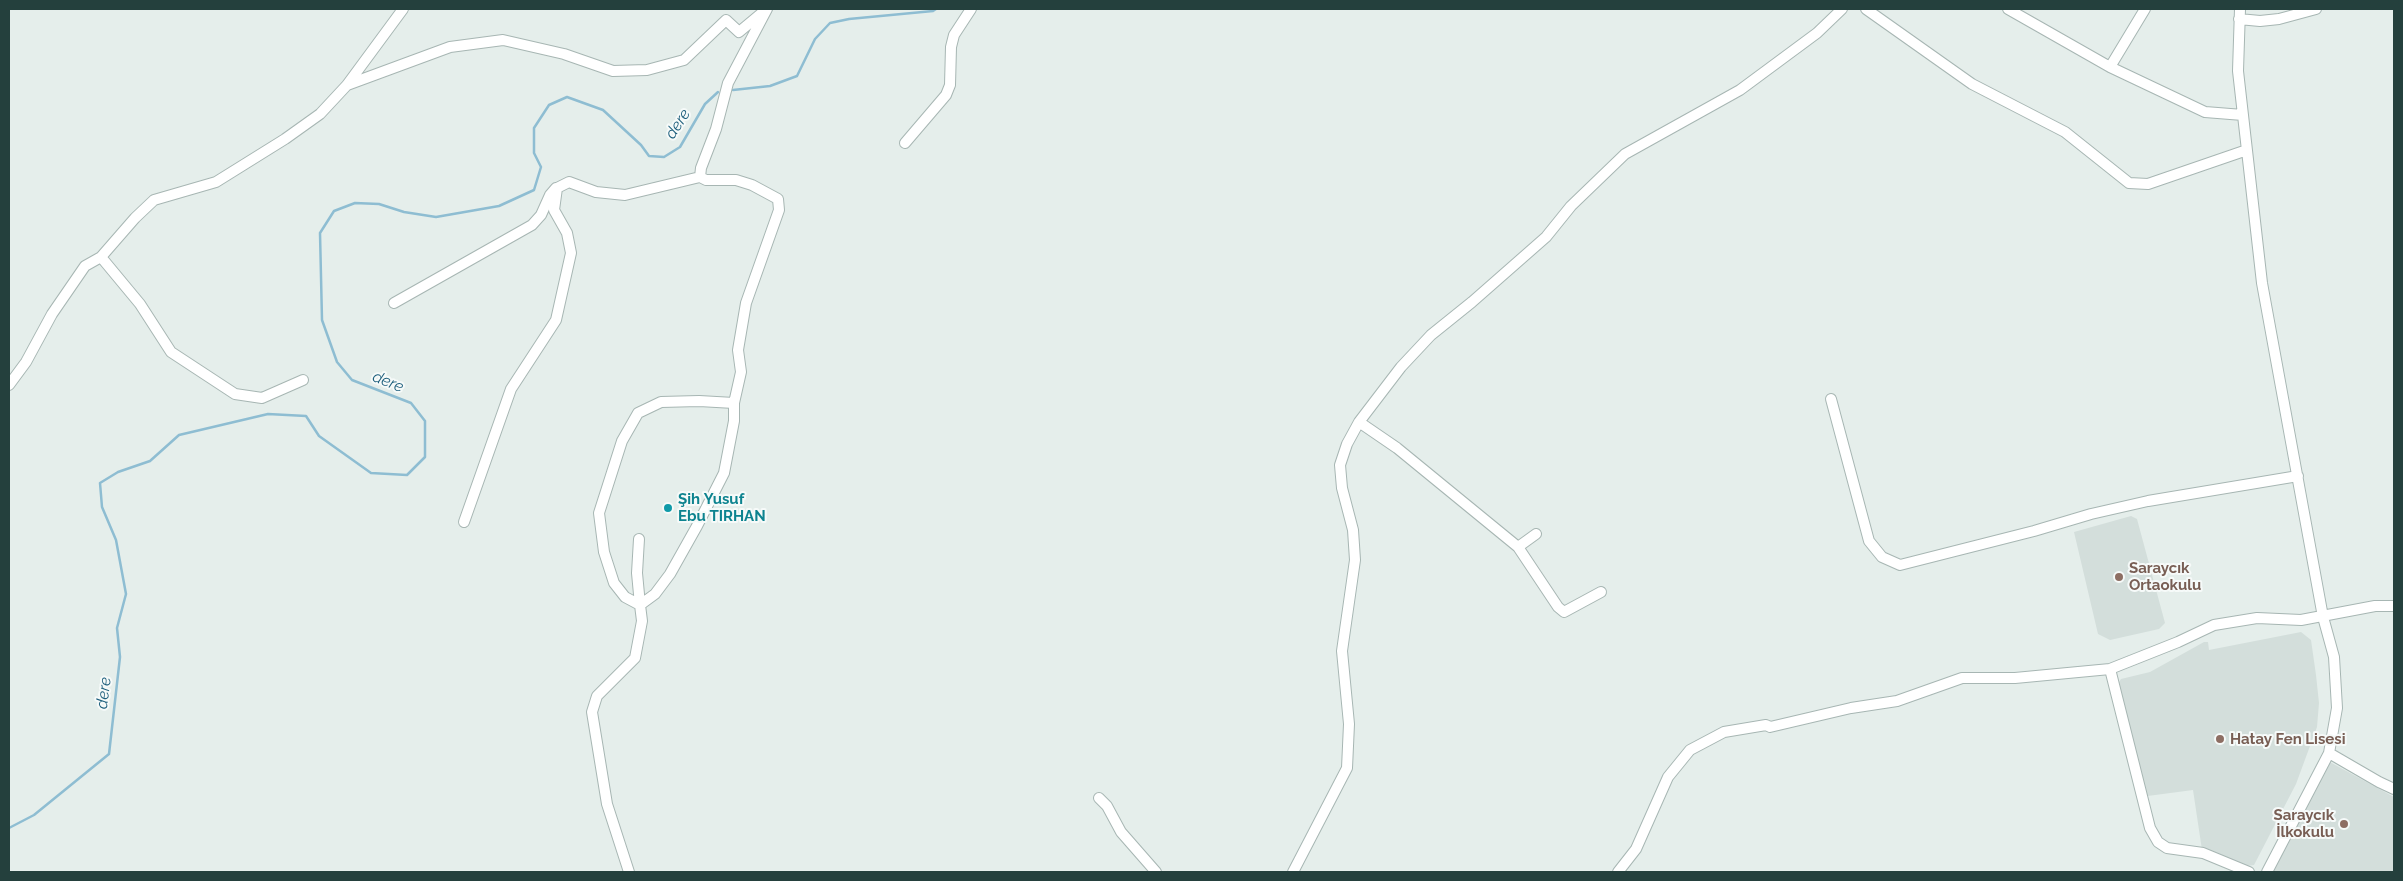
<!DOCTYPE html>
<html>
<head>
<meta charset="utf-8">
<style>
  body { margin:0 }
  #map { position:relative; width:2403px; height:881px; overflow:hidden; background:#e5eeeb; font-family:Raleway,sans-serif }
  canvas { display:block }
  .frame { position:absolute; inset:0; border:10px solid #24403d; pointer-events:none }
</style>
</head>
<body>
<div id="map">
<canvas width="2403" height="881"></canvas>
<div class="frame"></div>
</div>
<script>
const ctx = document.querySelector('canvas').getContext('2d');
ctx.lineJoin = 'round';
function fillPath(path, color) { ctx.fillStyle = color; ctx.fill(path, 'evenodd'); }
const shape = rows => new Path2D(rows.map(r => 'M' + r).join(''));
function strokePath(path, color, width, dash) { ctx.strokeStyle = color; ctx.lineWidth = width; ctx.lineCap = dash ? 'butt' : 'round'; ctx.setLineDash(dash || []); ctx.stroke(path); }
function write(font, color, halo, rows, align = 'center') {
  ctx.font = font + ' Raleway,sans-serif'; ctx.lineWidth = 4; ctx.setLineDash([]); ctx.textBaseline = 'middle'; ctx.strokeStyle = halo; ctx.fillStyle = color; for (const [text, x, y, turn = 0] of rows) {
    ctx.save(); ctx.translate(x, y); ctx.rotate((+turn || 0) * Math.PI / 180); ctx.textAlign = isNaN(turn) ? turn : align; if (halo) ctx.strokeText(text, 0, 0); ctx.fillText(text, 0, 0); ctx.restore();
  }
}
fillPath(shape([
  [2131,516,2137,519,2165,623,2159,629,2110,640,2098,634,2074,532],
  [2301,632,2311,640,2316,675,2319,703,2317,727,2296,784,2254,865,2238,867,2202,850,2193,790,2140,797,2116,687,2121,679,2150,672,2204,642,2208,642,2209,650],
  [2328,761,2394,797,2394,872,2272,872]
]), '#d3dedb');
strokePath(shape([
  [733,90,770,86,797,76,815,39,830,23,849,19,933,11,936,9],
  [9,828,34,815,109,754,120,657,117,628,126,594,116,540,102,507,100,483,118,472,150,461,179,435,268,414,306,416,319,436,371,473,407,475,425,457,425,421,411,403,352,380,337,362,322,320,320,233,334,211,355,203,379,204,404,212,436,217,499,206,534,190,541,167,534,153,534,128,549,105,567,97,603,110,641,145,649,156,664,157,680,147,705,104,718,92]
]), '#8ebdd2', 2.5);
const minor = shape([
  [1866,9,1972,84,2065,132,2129,183,2148,184,2247,150],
  [2008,9,2110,67,2205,112,2243,115],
  [2240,9,2238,71,2262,283,2323,617,2334,657,2337,708,2329,753,2267,872],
  [2239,19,2260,21,2279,19,2316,9],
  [2110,67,2145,9],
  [347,85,450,47,503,40,564,54,613,71,647,70,684,60,726,20,739,32,763,12],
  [905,143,946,95,950,85,951,47,954,35,971,9],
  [394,303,532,225,541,215,550,195,556,188],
  [303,380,262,398,235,394,171,352,140,304,101,257,135,218,154,200,216,182,285,139,320,114,347,85,403,9],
  [9,385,26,362,52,314,85,266,101,257],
  [1831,399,1869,541,1882,557,1900,565,2034,531,2091,514,2148,501,2298,476],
  [1359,422,1397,448,1518,547,1558,607,1564,612,1601,592],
  [464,522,511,389,556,320,571,253,567,233,554,210,557,188,569,182,596,192,625,195,700,177],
  [639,539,637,573,640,605,655,594,670,574,697,526,724,473,734,421,734,403,741,372,738,350,746,303,779,210,778,199,752,185,736,180,706,180,700,177,701,168,716,129,728,83,767,9],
  [1518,547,1536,534],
  [2110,669,2150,828,2158,842,2167,848,2203,853,2249,872],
  [2329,753,2379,782,2394,789],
  [1099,798,1107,806,1121,832,1156,872],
  [629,872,607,804,592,712,597,696,635,658,642,621,640,605,625,597,614,583,604,552,599,513,622,441,638,413,661,402,699,401,734,403],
  [1293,872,1347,768,1349,724,1342,651,1355,560,1353,530,1342,488,1340,465,1347,444,1359,422,1401,367,1431,335,1472,302,1546,237,1571,206,1625,154,1740,90,1817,33,1842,9],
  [1618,872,1636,849,1668,777,1690,750,1724,732,1766,725,1770,727,1851,708,1897,701,1962,678,2015,678,2110,669,2178,642,2214,625,2257,618,2301,620,2375,606,2394,606]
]);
strokePath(minor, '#a7b6b3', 12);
strokePath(minor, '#fff', 10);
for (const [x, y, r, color] of [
  [668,508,5,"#0f9aa8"],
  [2119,577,5,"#8d6e63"],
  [2220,739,5,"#8d6e63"],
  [2344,824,5,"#8d6e63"]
]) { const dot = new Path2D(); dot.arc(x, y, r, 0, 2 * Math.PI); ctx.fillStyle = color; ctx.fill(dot); strokePath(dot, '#f6faf9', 2); }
write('bold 15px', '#0d838f', '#f6faf9', [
  ["Şih Yusuf",678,499],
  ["Ebu TIRHAN",678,516]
], 'left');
write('bold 15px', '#785e54', '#f6faf9', [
  ["Saraycık",2129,568],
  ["Ortaokulu",2129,585],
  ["Hatay Fen Lisesi",2230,739],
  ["Saraycık",2334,815,"right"],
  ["İlkokulu",2334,832,"right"]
], 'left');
write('italic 16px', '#1d5e7c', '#f6faf9', [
  ["dere",678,124,-57],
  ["dere",388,382,22],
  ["dere",104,693,-83]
]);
</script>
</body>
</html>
